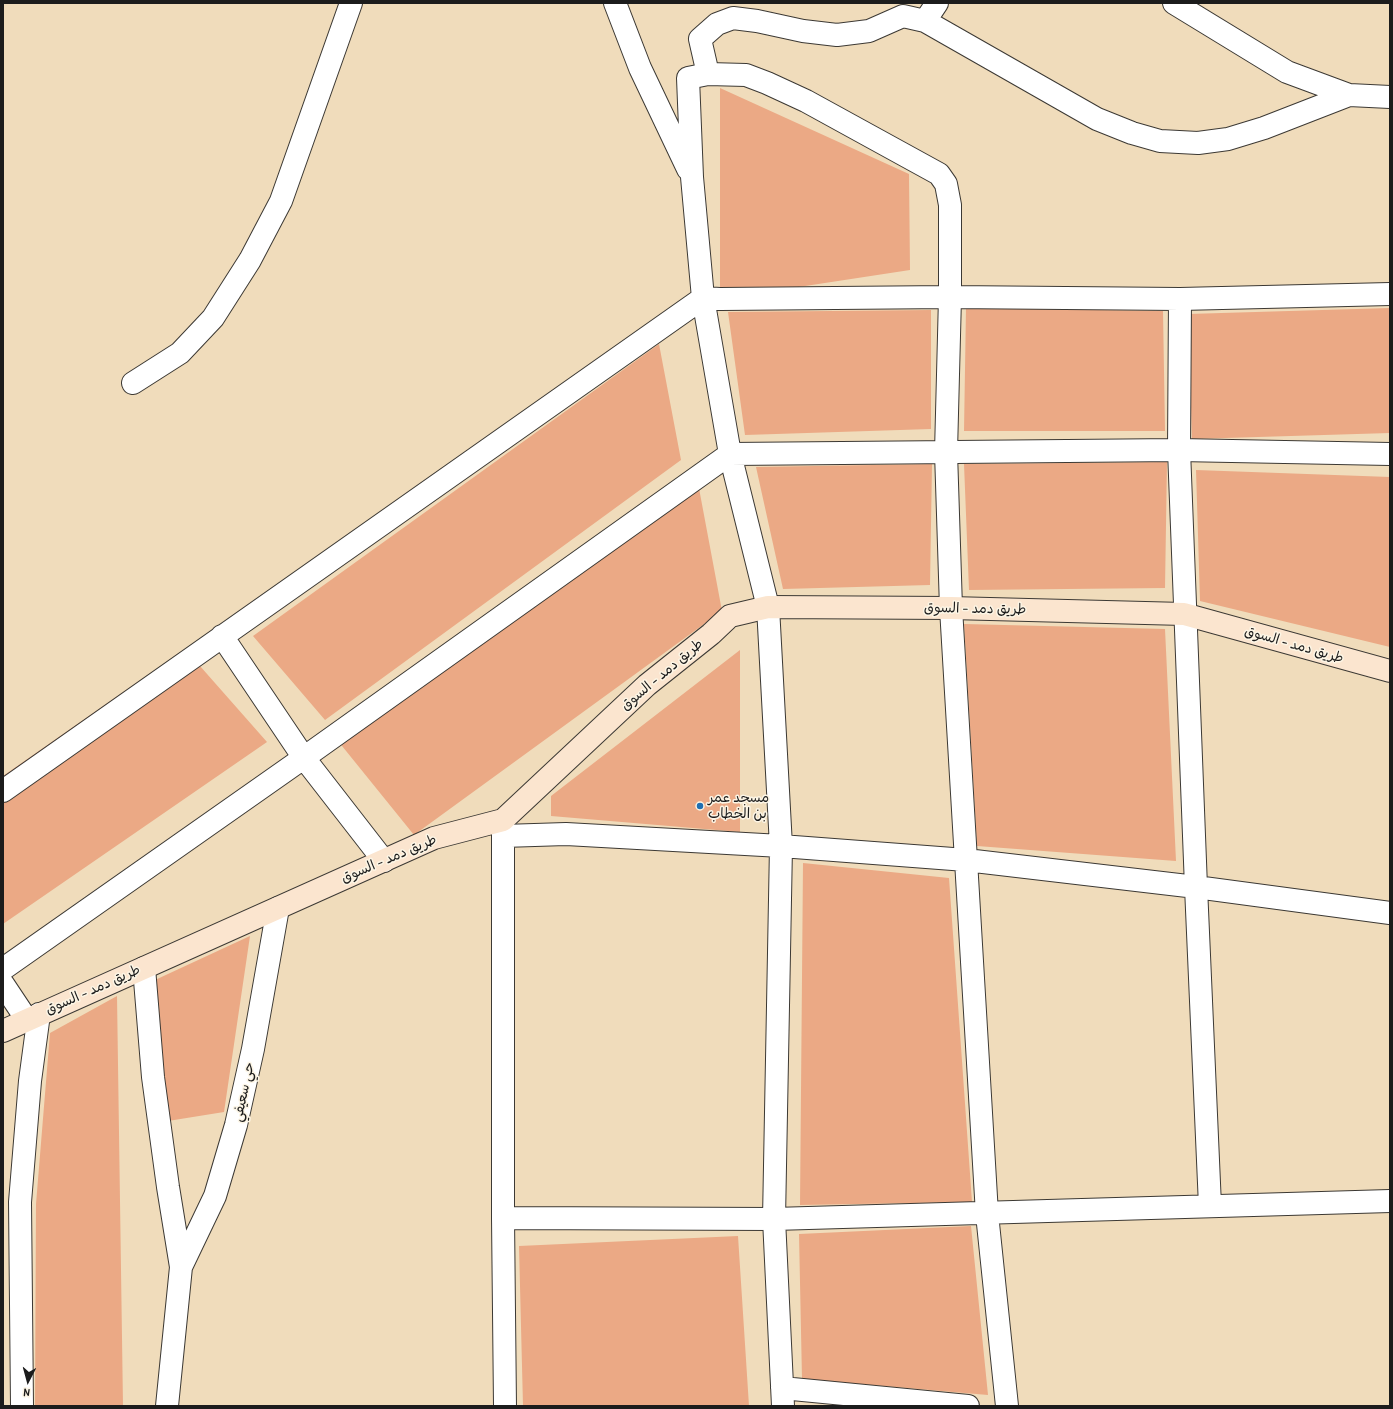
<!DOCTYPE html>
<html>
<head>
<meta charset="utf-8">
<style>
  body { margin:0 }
  #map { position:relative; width:1393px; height:1409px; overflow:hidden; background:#f0dcbb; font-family:"Patrick Hand",sans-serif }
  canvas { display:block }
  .frame { position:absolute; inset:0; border:4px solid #1c1c1c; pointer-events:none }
  .north { position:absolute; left:8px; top:1361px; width:40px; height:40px; -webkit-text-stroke:3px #fcf5e5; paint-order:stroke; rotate:186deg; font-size:11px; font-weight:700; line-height:16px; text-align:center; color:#1c1c1c }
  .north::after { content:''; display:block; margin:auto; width:14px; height:18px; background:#1c1c1c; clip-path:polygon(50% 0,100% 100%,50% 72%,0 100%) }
</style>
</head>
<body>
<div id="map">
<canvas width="1393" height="1409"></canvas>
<div class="frame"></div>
<div class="north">N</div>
</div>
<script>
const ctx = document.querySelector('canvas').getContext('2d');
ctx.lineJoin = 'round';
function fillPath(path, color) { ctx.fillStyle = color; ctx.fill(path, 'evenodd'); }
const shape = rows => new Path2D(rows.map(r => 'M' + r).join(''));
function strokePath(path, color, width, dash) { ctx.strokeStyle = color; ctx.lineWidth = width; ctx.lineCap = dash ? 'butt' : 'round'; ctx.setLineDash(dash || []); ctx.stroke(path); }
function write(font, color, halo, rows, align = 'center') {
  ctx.font = font + ' "Patrick Hand","Playpen Sans Arabic",sans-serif'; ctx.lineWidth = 3; ctx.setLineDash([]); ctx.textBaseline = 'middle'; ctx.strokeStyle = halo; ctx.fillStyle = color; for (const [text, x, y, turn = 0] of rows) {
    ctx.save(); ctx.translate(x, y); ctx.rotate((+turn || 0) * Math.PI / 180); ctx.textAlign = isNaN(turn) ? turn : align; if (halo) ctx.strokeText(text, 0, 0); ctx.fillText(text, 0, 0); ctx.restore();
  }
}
fillPath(shape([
  [720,88,909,174,910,270,720,299],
  [966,308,1163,311,1165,431,964,431],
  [1390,308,1390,433,1192,439,1188,314],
  [931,310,931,429,745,435,728,312],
  [659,344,681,460,325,720,253,636],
  [1167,462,1165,588,969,590,964,464],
  [932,464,930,585,783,589,756,467],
  [1196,470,1390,477,1390,647,1200,601],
  [698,483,722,611,414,835,338,741],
  [964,624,1165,629,1176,861,977,846],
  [185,649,267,742,3,924,3,776],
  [740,650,740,832,551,816,551,796],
  [803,863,949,878,972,1202,800,1205],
  [250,936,224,1112,168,1121,155,980],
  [117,996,123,1406,35,1406,36,1204,50,1033],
  [971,1226,988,1395,802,1379,799,1234],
  [738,1236,749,1406,523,1406,519,1246]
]), '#eba985');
const street = shape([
  [615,3,640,68,688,169],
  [1174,3,1287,72,1349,95,1390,97],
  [925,21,1097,119,1132,133,1160,141,1198,143,1228,139,1264,128,1349,95],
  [708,74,746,75,767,83,806,101,939,174,946,184,950,205,950,297,946,452,951,608,987,1214,1007,1406],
  [1180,299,1179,450,1196,887,1210,1206],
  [133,383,180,353,213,318,250,260,281,201,351,3],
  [222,636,304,758,384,861],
  [3,791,703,298,720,299,950,297,1180,299,1390,294],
  [503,821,503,1218,505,1406],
  [503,836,566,834,781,846,966,860,1196,887,1390,913],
  [144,968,153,1077,168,1187,181,1267,167,1406],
  [3,969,302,759,730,454,1179,450,1390,454],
  [3,984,27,1020],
  [503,1218,774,1219,1390,1201],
  [181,1267,215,1196,236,1125,253,1049,278,908],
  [782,1388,968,1406],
  [22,1406,20,1202,30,1081,39,1014],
  [783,1406,774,1219,781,846,768,607,730,454,703,298,692,177,688,78,708,74,700,39,717,24,733,18,757,21,803,31,837,35,869,31,903,16,925,21,937,3]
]);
const secondary = shape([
  [3,1031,434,838,503,820,647,685,711,634,730,616,768,607,951,608,1184,614,1390,671]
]);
strokePath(street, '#3c3934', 24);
strokePath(secondary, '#3c3934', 24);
strokePath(street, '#fff', 22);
strokePath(secondary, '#fbe5cf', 22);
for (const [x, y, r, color] of [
  [700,806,4,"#1f6fb2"]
]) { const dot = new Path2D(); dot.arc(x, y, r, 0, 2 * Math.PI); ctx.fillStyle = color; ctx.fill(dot); strokePath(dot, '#fcf5e5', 1.5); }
write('14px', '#1c1c1c', '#fcf5e5', [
  ["طريق دمد - السوق",975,609,1],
  ["طريق دمد - السوق",1294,645,16],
  ["طريق دمد - السوق",662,675,-40],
  ["طريق دمد - السوق",389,859,-23],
  ["طريق دمد - السوق",93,990,-24],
  ["حي سعيفي",244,1092,-78]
]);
write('14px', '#1c1c1c', '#fcf5e5', [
  ["مسجد عمر",708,798],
  ["بن الخطاب",708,814]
], 'left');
</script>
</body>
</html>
